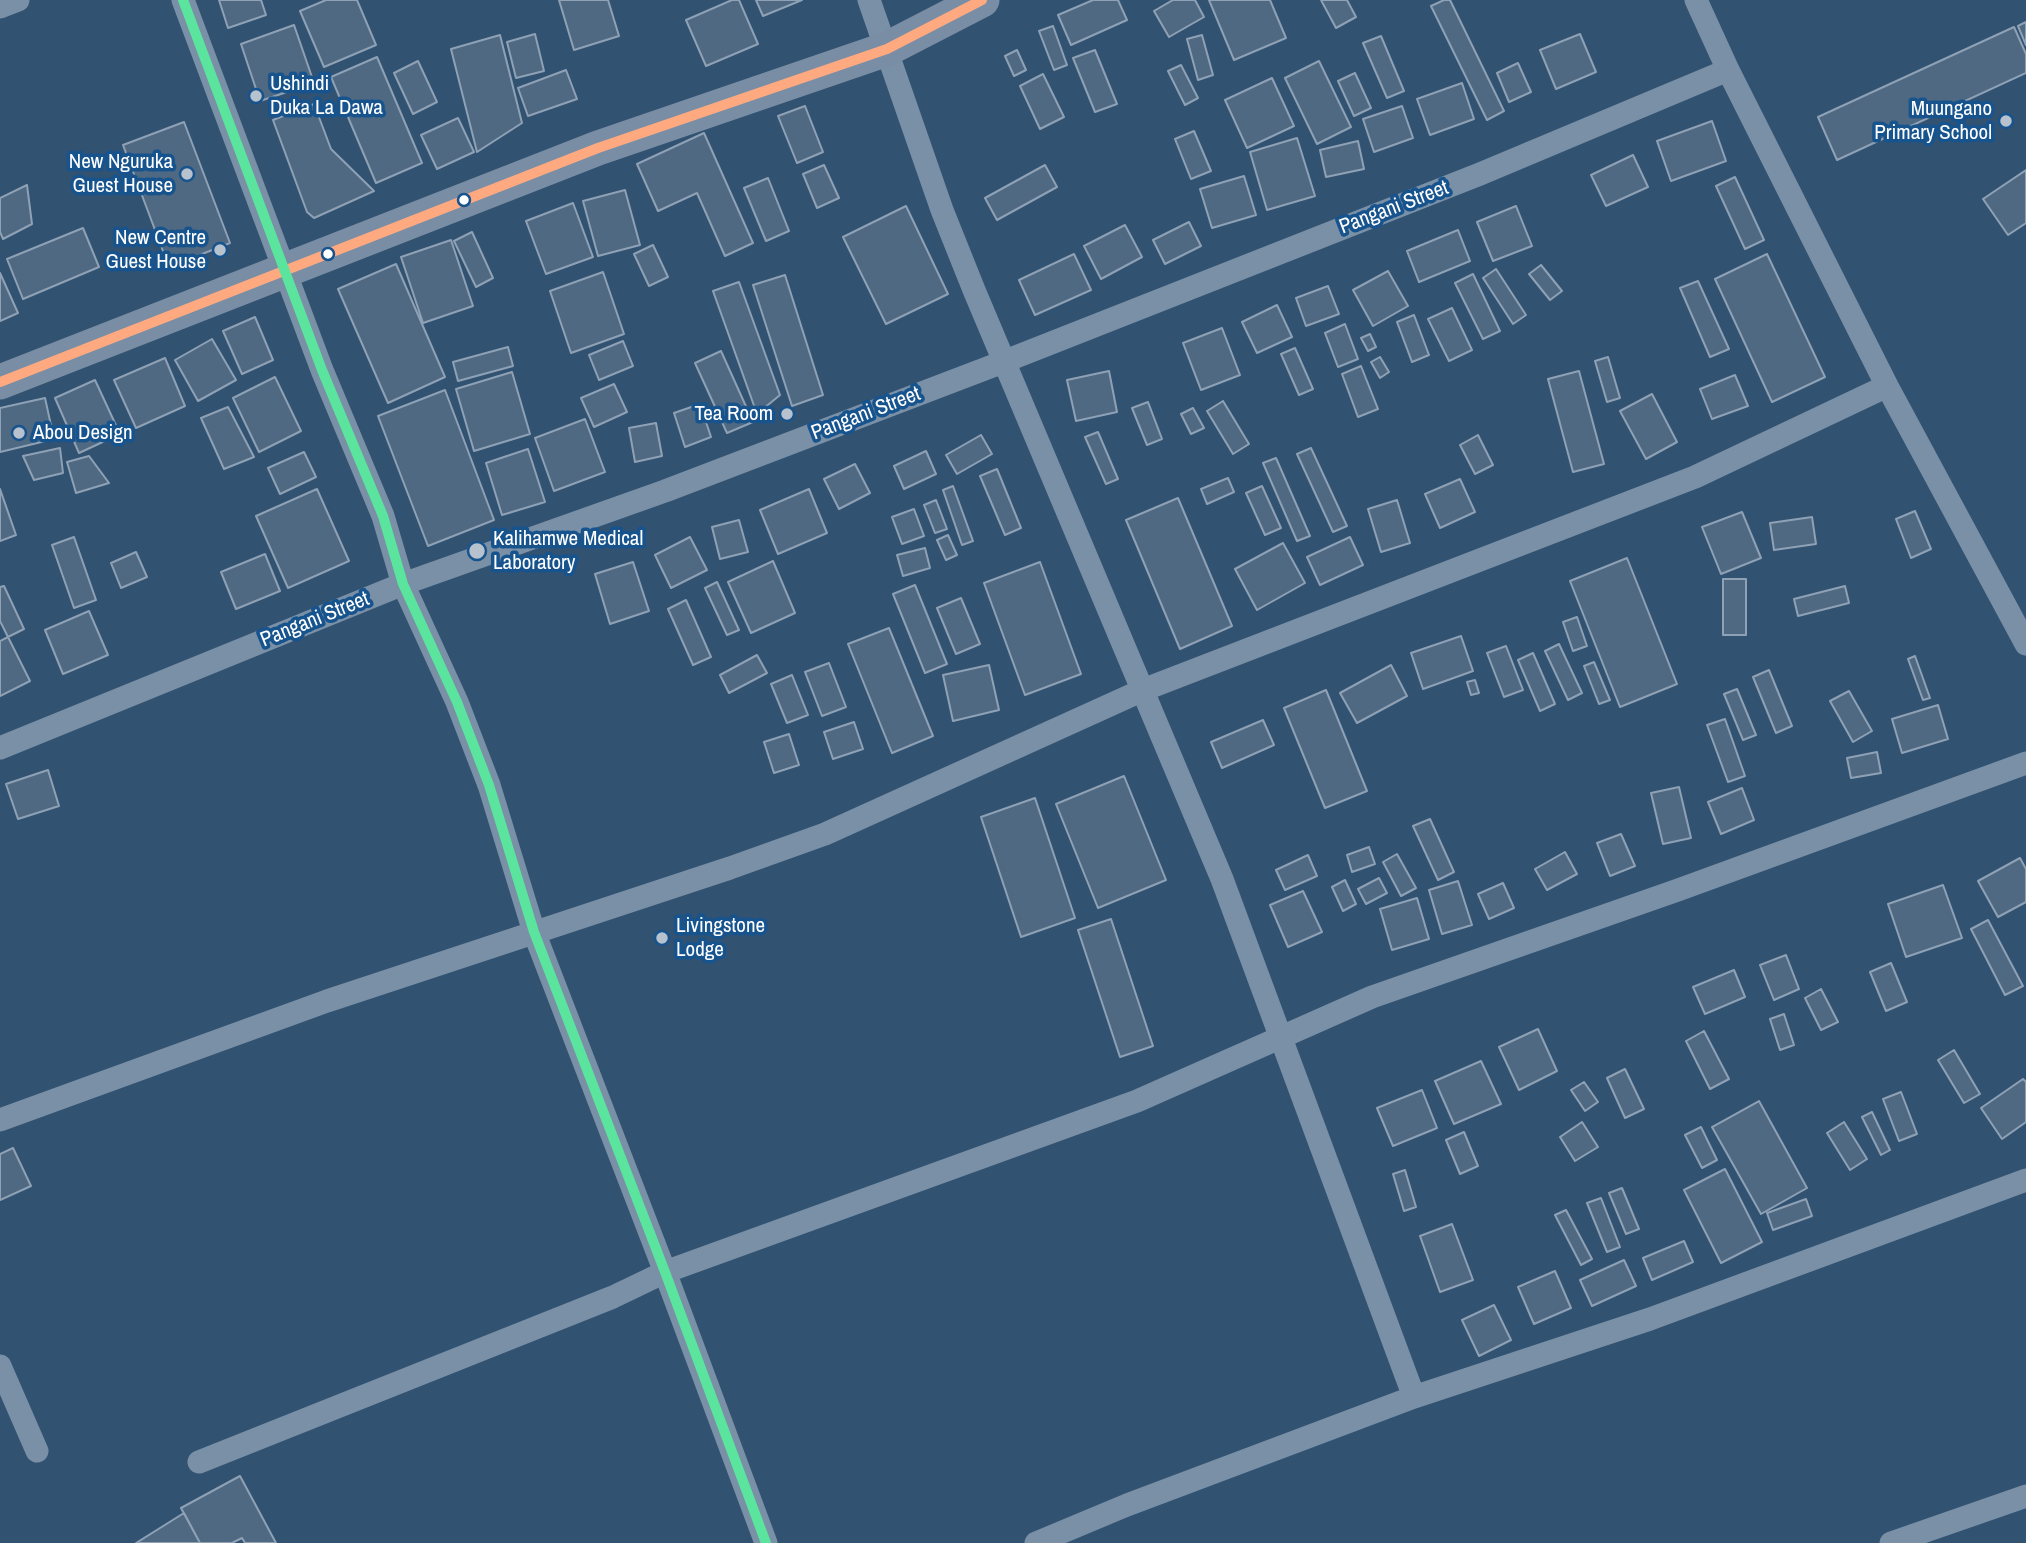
<!DOCTYPE html>
<html>
<head>
<meta charset="utf-8">
<style>
  body { margin:0 }
  canvas { display:block; background:#325272 }
</style>
</head>
<body>
<canvas width="2026" height="1543"></canvas>
<script>
const ctx = document.querySelector('canvas').getContext('2d');
ctx.lineJoin = 'round';
function fillPath(path, color) { ctx.fillStyle = color; ctx.fill(path, 'evenodd'); }
const shape = rows => new Path2D(rows.map(r => 'M' + r).join(''));
function strokePath(path, color, width, dash) { ctx.strokeStyle = color; ctx.lineWidth = width; ctx.lineCap = dash ? 'butt' : 'round'; ctx.setLineDash(dash || []); ctx.stroke(path); }
function write(font, color, halo, rows, align = 'center') {
  ctx.font = font + ' "Archivo Narrow",sans-serif'; ctx.lineWidth = 7; ctx.setLineDash([]); ctx.textBaseline = 'middle'; ctx.strokeStyle = halo; ctx.fillStyle = color; for (const [text, x, y, turn = 0] of rows) {
    ctx.save(); ctx.translate(x, y); ctx.rotate((+turn || 0) * Math.PI / 180); ctx.textAlign = isNaN(turn) ? turn : align; if (halo) ctx.strokeText(text, 0, 0); ctx.fillText(text, 0, 0); ctx.restore();
  }
}
const building = shape([
  [219,0,261,0,266,15,228,28,219,0],
  [326,0,357,0,376,45,324,67,300,11,326,0],
  [559,0,608,0,619,36,574,50,559,0],
  [732,0,739,0,758,44,706,66,686,20,732,0],
  [756,0,802,0,763,16,756,0],
  [1093,0,1118,0,1127,20,1071,45,1058,15,1093,0],
  [1173,0,1195,0,1204,17,1169,37,1154,11,1173,0],
  [1209,0,1270,0,1286,38,1234,60,1209,0],
  [1321,0,1347,0,1356,17,1336,28,1321,0],
  [1444,0,1450,0,1504,111,1487,120,1431,6,1444,0],
  [2026,22,2026,45,2018,26,2026,22],
  [294,25,314,83,260,101,241,44,294,25],
  [1053,26,1067,65,1054,70,1039,31,1053,26],
  [2014,27,2026,54,2026,73,1837,160,1818,117,2014,27],
  [535,34,544,71,516,78,507,42,535,34],
  [1580,34,1596,72,1556,89,1540,50,1580,34],
  [500,35,522,123,477,152,451,49,500,35],
  [1202,35,1213,75,1198,80,1187,39,1202,35],
  [1381,36,1404,91,1387,98,1363,43,1381,36],
  [1017,50,1026,70,1014,76,1005,56,1017,50],
  [1095,50,1117,104,1095,112,1073,58,1095,50],
  [377,57,422,163,376,183,331,77,377,57],
  [418,61,437,102,413,114,394,73,418,61],
  [1319,61,1351,127,1317,144,1285,78,1319,61],
  [1518,63,1531,92,1509,102,1497,73,1518,63],
  [1181,65,1198,98,1185,105,1168,71,1181,65],
  [566,70,577,99,528,116,518,88,566,70],
  [1355,73,1371,108,1354,116,1338,81,1355,73],
  [1043,74,1064,117,1040,129,1020,86,1043,74],
  [1272,78,1294,126,1247,148,1225,100,1272,78],
  [1462,83,1474,119,1430,135,1417,99,1462,83],
  [314,104,331,149,374,191,314,218,307,212,273,120,314,104],
  [805,106,823,152,797,163,778,116,805,106],
  [1402,106,1413,138,1374,152,1363,119,1402,106],
  [458,118,474,152,437,169,421,135,458,118],
  [1712,121,1726,161,1671,181,1657,141,1712,121],
  [184,122,230,243,169,267,123,145,184,122],
  [1194,131,1211,171,1191,179,1175,139,1194,131],
  [704,133,753,243,725,256,697,193,658,211,637,164,704,133],
  [1297,138,1315,196,1267,210,1250,152,1297,138],
  [1358,141,1364,169,1326,177,1320,150,1358,141],
  [1633,155,1648,187,1606,206,1591,175,1633,155],
  [824,165,839,198,817,208,803,174,824,165],
  [1045,165,1057,187,997,220,985,198,1045,165],
  [2026,170,2026,223,2008,235,1983,199,2026,170],
  [1244,176,1256,215,1212,228,1200,189,1244,176],
  [1735,177,1764,240,1745,249,1716,186,1735,177],
  [768,178,789,231,766,241,744,188,768,178],
  [27,185,32,224,3,239,0,232,0,198,27,185],
  [625,190,640,245,598,256,583,201,625,190],
  [573,203,593,257,546,274,526,221,573,203],
  [906,206,948,294,886,324,843,237,906,206],
  [1516,206,1532,246,1493,261,1477,222,1516,206],
  [1189,222,1201,246,1165,264,1153,240,1189,222],
  [1125,225,1142,257,1101,279,1084,246,1125,225],
  [83,228,99,267,23,299,7,259,83,228],
  [1458,230,1470,261,1419,282,1407,251,1458,230],
  [472,232,493,278,476,287,454,241,472,232],
  [451,240,473,306,423,323,401,257,451,240],
  [653,245,668,277,649,286,634,254,653,245],
  [1074,254,1091,290,1035,315,1019,280,1074,254],
  [1767,254,1825,377,1772,402,1715,279,1767,254],
  [396,264,445,377,388,403,338,289,396,264],
  [1541,265,1562,291,1550,300,1529,274,1541,265],
  [1496,269,1526,315,1513,324,1483,278,1496,269],
  [1388,271,1408,306,1373,326,1353,290,1388,271],
  [603,272,624,334,571,353,550,291,603,272],
  [0,273,18,313,0,321,0,273],
  [1473,274,1500,331,1483,339,1455,283,1473,274],
  [785,275,823,395,792,406,753,285,785,275],
  [1698,281,1729,349,1710,357,1680,288,1698,281],
  [739,282,780,395,757,414,713,291,739,282],
  [1328,286,1339,314,1306,326,1296,298,1328,286],
  [1277,305,1292,337,1257,353,1242,322,1277,305],
  [1452,308,1472,350,1449,361,1428,319,1452,308],
  [1414,315,1429,355,1412,362,1397,322,1414,315],
  [255,317,273,360,242,374,223,331,255,317],
  [1345,324,1358,359,1338,367,1325,333,1345,324],
  [1222,328,1240,375,1201,390,1183,343,1222,328],
  [1370,334,1376,347,1368,351,1361,338,1370,334],
  [212,339,236,380,198,401,175,360,212,339],
  [623,341,633,366,599,380,589,355,623,341],
  [508,347,513,366,458,381,453,362,508,347],
  [1295,348,1313,389,1299,395,1281,354,1295,348],
  [721,351,753,422,727,433,695,363,721,351],
  [1380,357,1389,372,1380,378,1371,362,1380,357],
  [1608,357,1620,398,1607,402,1595,361,1608,357],
  [165,358,185,406,136,428,114,380,165,358],
  [1361,366,1378,409,1358,417,1342,374,1361,366],
  [1109,371,1117,412,1076,421,1067,380,1109,371],
  [1579,371,1604,464,1573,472,1548,379,1579,371],
  [512,372,530,434,474,451,456,389,512,372],
  [1735,375,1748,406,1712,419,1700,389,1735,375],
  [275,377,301,431,259,452,233,398,275,377],
  [95,380,120,434,79,453,55,398,95,380],
  [614,384,627,412,594,427,581,398,614,384],
  [445,390,494,520,428,546,378,416,445,390],
  [1652,394,1677,442,1646,459,1620,411,1652,394],
  [45,398,54,439,0,452,0,408,45,398],
  [1223,401,1249,444,1233,454,1207,411,1223,401],
  [1148,402,1162,439,1147,445,1132,408,1148,402],
  [700,404,711,437,685,447,674,413,700,404],
  [228,407,254,457,224,469,201,418,228,407],
  [1193,408,1204,428,1191,434,1181,414,1193,408],
  [585,419,605,472,554,491,535,438,585,419],
  [656,423,662,456,635,462,629,428,656,423],
  [1098,432,1118,479,1106,484,1085,437,1098,432],
  [981,435,992,454,957,474,946,455,981,435],
  [1478,435,1493,465,1475,474,1460,445,1478,435],
  [60,448,63,473,34,480,23,456,60,448],
  [1311,448,1347,526,1333,532,1297,454,1311,448],
  [528,449,545,502,502,515,486,463,528,449],
  [926,451,936,474,904,489,894,466,926,451],
  [304,452,316,477,280,494,268,468,304,452],
  [89,456,109,483,76,493,67,462,89,456],
  [1276,458,1310,536,1297,541,1263,463,1276,458],
  [855,464,870,493,839,509,824,479,855,464],
  [997,469,1021,528,1005,535,980,476,997,469],
  [1228,478,1234,492,1207,504,1201,489,1228,478],
  [1460,479,1475,512,1440,528,1425,494,1460,479],
  [953,486,973,541,962,545,943,490,953,486],
  [1262,486,1281,528,1265,535,1246,493,1262,486],
  [0,489,16,535,0,541,0,489],
  [317,489,349,561,288,588,256,516,317,489],
  [809,489,827,533,778,554,760,510,809,489],
  [1178,498,1232,626,1180,649,1126,520,1178,498],
  [936,500,947,529,935,533,924,505,936,500],
  [1397,500,1410,543,1381,552,1368,509,1397,500],
  [914,509,924,536,902,544,892,517,914,509],
  [1915,511,1931,549,1911,558,1896,519,1915,511],
  [1742,512,1761,558,1721,574,1702,527,1742,512],
  [1812,517,1816,544,1774,550,1770,523,1812,517],
  [739,520,748,552,720,559,712,527,739,520],
  [948,535,957,555,946,560,937,540,948,535],
  [74,537,96,600,74,608,52,545,74,537],
  [690,537,707,570,671,588,655,555,690,537],
  [1350,537,1363,565,1320,585,1307,557,1350,537],
  [1283,543,1305,583,1257,610,1235,569,1283,543],
  [925,548,930,568,903,576,897,555,925,548],
  [136,552,147,577,121,588,111,563,136,552],
  [265,554,280,591,236,609,221,572,265,554],
  [1627,558,1677,684,1620,707,1570,581,1627,558],
  [773,561,795,613,751,633,728,582,773,561],
  [633,562,649,611,610,624,595,574,633,562],
  [1040,562,1081,674,1025,695,984,583,1040,562],
  [1723,579,1746,579,1746,635,1723,635,1723,579],
  [717,582,739,630,727,635,705,588,717,582],
  [915,585,947,664,925,673,893,594,915,585],
  [4,586,24,629,8,637,0,621,0,587,4,586],
  [1845,586,1849,603,1798,616,1794,599,1845,586],
  [961,598,980,644,956,654,937,608,961,598],
  [686,600,711,657,693,665,668,609,686,600],
  [89,611,108,655,63,674,45,630,89,611],
  [1577,617,1587,646,1573,651,1563,622,1577,617],
  [889,628,933,736,892,753,848,644,889,628],
  [1461,636,1473,671,1423,689,1411,653,1461,636],
  [8,637,30,681,0,696,0,641,8,637],
  [1559,644,1582,693,1568,700,1545,651,1559,644],
  [1506,646,1523,690,1504,697,1487,653,1506,646],
  [1533,653,1555,704,1540,711,1518,660,1533,653],
  [757,655,767,673,729,693,720,675,757,655],
  [1915,656,1930,698,1923,700,1908,659,1915,656],
  [1594,662,1610,700,1599,704,1584,666,1594,662],
  [829,663,846,707,822,716,805,672,829,663],
  [989,665,999,710,953,721,943,675,989,665],
  [1391,665,1407,696,1357,723,1340,693,1391,665],
  [1769,670,1792,726,1776,733,1753,677,1769,670],
  [792,675,808,715,787,723,771,684,792,675],
  [1475,680,1479,693,1471,695,1467,682,1475,680],
  [1737,689,1756,735,1743,740,1724,694,1737,689],
  [1326,690,1367,791,1325,808,1284,708,1326,690],
  [1849,691,1872,731,1853,742,1830,701,1849,691],
  [1938,705,1948,739,1902,753,1892,719,1938,705],
  [1725,719,1745,776,1728,782,1707,725,1725,719],
  [1263,720,1274,745,1222,768,1211,742,1263,720],
  [854,722,863,749,833,759,824,732,854,722],
  [789,734,799,765,774,773,764,742,789,734],
  [1877,752,1881,773,1851,778,1847,758,1877,752],
  [48,770,59,806,18,819,6,784,48,770],
  [1124,776,1166,880,1098,908,1056,804,1124,776],
  [1679,787,1691,838,1663,844,1651,793,1679,787],
  [1742,788,1754,820,1721,834,1708,802,1742,788],
  [1035,798,1075,918,1021,937,981,817,1035,798],
  [1430,819,1454,872,1438,880,1413,826,1430,819],
  [1621,834,1635,866,1610,876,1597,843,1621,834],
  [1369,847,1375,864,1352,872,1347,855,1369,847],
  [1565,852,1577,874,1547,890,1535,869,1565,852],
  [1397,854,1416,888,1401,896,1383,862,1397,854],
  [1308,855,1317,876,1285,890,1276,870,1308,855],
  [2020,858,2026,869,2026,902,1998,917,1978,881,2020,858],
  [1379,878,1387,893,1366,904,1358,889,1379,878],
  [1345,880,1356,904,1343,911,1332,887,1345,880],
  [1458,881,1472,925,1442,934,1429,890,1458,881],
  [1503,883,1514,908,1489,919,1478,894,1503,883],
  [1943,885,1962,938,1906,957,1888,904,1943,885],
  [1303,891,1322,932,1288,947,1270,905,1303,891],
  [1417,898,1429,939,1392,950,1380,909,1417,898],
  [1111,919,1153,1046,1120,1057,1078,930,1111,919],
  [1988,920,2023,986,2005,995,1971,929,1988,920],
  [1786,955,1799,989,1774,1000,1760,965,1786,955],
  [1891,963,1907,1002,1886,1011,1870,972,1891,963],
  [1734,970,1745,997,1705,1014,1693,987,1734,970],
  [1821,989,1838,1022,1821,1030,1805,998,1821,989],
  [1784,1014,1794,1045,1780,1050,1770,1019,1784,1014],
  [1538,1029,1557,1071,1519,1090,1499,1047,1538,1029],
  [1704,1031,1729,1079,1710,1089,1686,1041,1704,1031],
  [1954,1050,1980,1094,1964,1103,1938,1060,1954,1050],
  [1481,1061,1501,1104,1454,1124,1435,1081,1481,1061],
  [1625,1069,1644,1109,1625,1118,1607,1078,1625,1069],
  [2023,1079,2026,1082,2026,1122,2002,1139,1981,1108,2023,1079],
  [1584,1082,1598,1102,1585,1111,1571,1090,1584,1082],
  [1422,1090,1437,1128,1393,1146,1377,1108,1422,1090],
  [1901,1092,1917,1134,1899,1141,1883,1099,1901,1092],
  [1759,1101,1807,1188,1761,1214,1712,1127,1759,1101],
  [1872,1112,1890,1150,1881,1155,1862,1117,1872,1112],
  [1582,1122,1598,1147,1575,1161,1560,1137,1582,1122],
  [1844,1122,1867,1159,1850,1170,1827,1133,1844,1122],
  [1701,1127,1717,1160,1702,1168,1685,1135,1701,1127],
  [1464,1132,1478,1166,1460,1174,1446,1140,1464,1132],
  [13,1148,31,1186,0,1200,0,1154,13,1148],
  [1725,1169,1762,1242,1721,1263,1684,1190,1725,1169],
  [1405,1170,1416,1207,1404,1211,1393,1174,1405,1170],
  [1622,1188,1639,1229,1626,1234,1609,1193,1622,1188],
  [1601,1198,1620,1247,1607,1252,1587,1203,1601,1198],
  [1806,1199,1812,1216,1773,1230,1767,1213,1806,1199],
  [1566,1210,1592,1259,1581,1265,1555,1215,1566,1210],
  [1452,1224,1473,1280,1440,1292,1420,1236,1452,1224],
  [1684,1241,1693,1262,1652,1280,1643,1258,1684,1241],
  [1624,1260,1636,1286,1592,1306,1580,1280,1624,1260],
  [1555,1271,1571,1308,1534,1324,1518,1287,1555,1271],
  [1494,1305,1511,1340,1479,1356,1462,1320,1494,1305],
  [240,1476,276,1543,245,1543,242,1538,232,1543,200,1543,181,1508,240,1476],
  [184,1513,200,1543,136,1543,184,1513]
]);
fillPath(building, '#4f6982');
strokePath(building, '#8ea1b5', 2);
strokePath(shape([
  [183,0,322,370,383,516,403,584,457,702,489,785,534,932,665,1272,766,1543],
  [869,0,942,210,974,290,1222,879,1414,1397],
  [1696,0,1728,70,1887,386,2026,644],
  [0,7,18,0],
  [0,748,403,584,665,491,1003,362,1480,174,1728,70],
  [0,1120,327,1001,730,868,825,834,1143,690,1695,477,1887,386],
  [0,1366,37,1451],
  [199,1462,613,1297,665,1272,1137,1101,1372,997,1678,890,2026,763],
  [1036,1543,1127,1505,1414,1397,1650,1319,2026,1180],
  [1891,1543,2026,1496]
]), '#7990a6', 23);
strokePath(shape([
  [0,382,598,148,887,49,982,0]
]), '#798ea5', 35);
strokePath(shape([
  [0,382,598,148,887,49,982,0]
]), '#ffa980', 10);
strokePath(shape([
  [183,0,322,370,383,516,403,584,457,702,489,785,534,932,665,1272,766,1543]
]), '#5ae49d', 10);
for (const [x, y, r, color] of [
  [256,96,7,"#b7c2ce"],
  [2006,121,7,"#b7c2ce"],
  [187,174,7,"#b7c2ce"],
  [464,200,6,"#fff"],
  [220,250,7,"#b7c2ce"],
  [328,254,6,"#fff"],
  [787,414,7,"#b7c2ce"],
  [19,433,7,"#b7c2ce"],
  [477,551,9,"#b7c2ce"],
  [662,938,7,"#b7c2ce"]
]) { const dot = new Path2D(); dot.arc(x, y, r, 0, 2 * Math.PI); ctx.fillStyle = color; ctx.fill(dot); strokePath(dot, '#17538d', 2.5); }
write('21px', '#fff', '#17538d', [
  ["Ushindi",270,84],
  ["Duka La Dawa",270,108],
  ["Muungano",1992,109,"right"],
  ["Primary School",1992,133,"right"],
  ["New Nguruka",173,162,"right"],
  ["Guest House",173,186,"right"],
  ["New Centre",206,238,"right"],
  ["Guest House",206,262,"right"],
  ["Tea Room",773,414,"right"],
  ["Abou Design",33,433],
  ["Kalihamwe Medical",493,539],
  ["Laboratory",493,563],
  ["Livingstone",676,926],
  ["Lodge",676,950]
], 'left');
write('21px', '#fff', '#17538d', [
  ["Pangani Street",1394,208,-21],
  ["Pangani Street",866,414,-21],
  ["Pangani Street",315,620,-22]
]);
</script>
</body>
</html>
